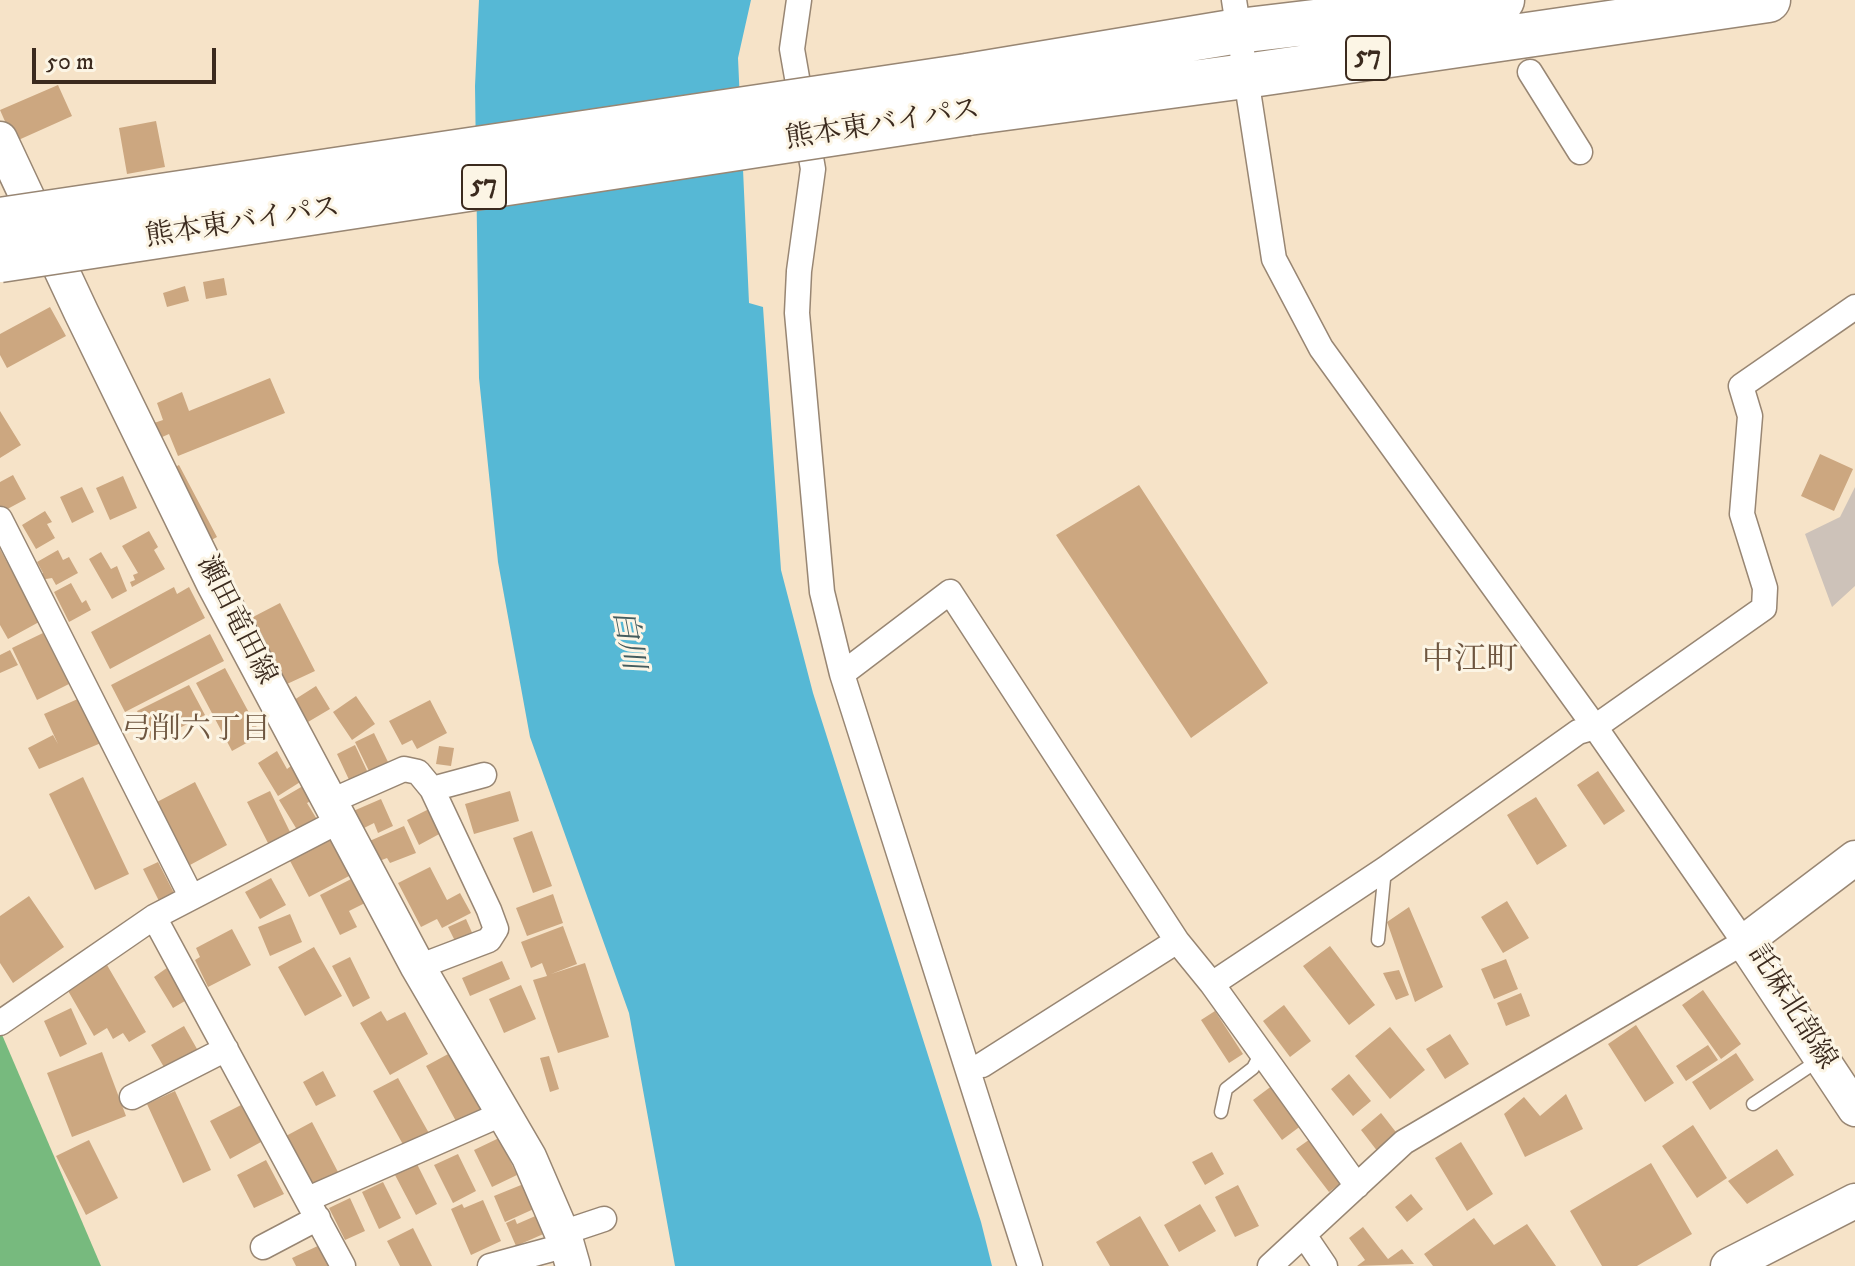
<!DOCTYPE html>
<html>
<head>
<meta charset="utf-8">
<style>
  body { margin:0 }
  #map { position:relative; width:1855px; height:1266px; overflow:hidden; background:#f6e3c8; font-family:"IM FELL DW Pica",serif }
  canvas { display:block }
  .scale { position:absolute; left:32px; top:48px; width:184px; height:36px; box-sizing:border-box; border:4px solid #3b2a1e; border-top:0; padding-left:10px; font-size:24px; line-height:28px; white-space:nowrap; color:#3b2a1e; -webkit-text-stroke:6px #fcf5e5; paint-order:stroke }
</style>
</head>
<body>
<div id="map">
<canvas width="1855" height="1266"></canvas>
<div class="scale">50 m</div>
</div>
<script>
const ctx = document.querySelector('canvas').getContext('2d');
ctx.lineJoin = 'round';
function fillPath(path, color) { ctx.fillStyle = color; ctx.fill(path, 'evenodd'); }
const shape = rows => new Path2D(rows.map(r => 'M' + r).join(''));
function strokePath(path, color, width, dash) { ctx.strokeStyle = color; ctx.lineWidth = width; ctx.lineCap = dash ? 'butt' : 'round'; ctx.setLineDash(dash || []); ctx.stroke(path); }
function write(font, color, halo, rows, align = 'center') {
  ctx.font = font + ' "IM FELL DW Pica","Noto Serif JP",serif'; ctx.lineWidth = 6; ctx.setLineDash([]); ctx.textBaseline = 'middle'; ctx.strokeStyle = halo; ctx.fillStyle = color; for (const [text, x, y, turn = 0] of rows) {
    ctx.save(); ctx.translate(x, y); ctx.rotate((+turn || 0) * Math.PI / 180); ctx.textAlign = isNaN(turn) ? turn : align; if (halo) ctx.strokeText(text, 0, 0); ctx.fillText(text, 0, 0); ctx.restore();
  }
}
fillPath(shape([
  [1855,487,1855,586,1832,607,1805,534,1840,517]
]), '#cdc2b9');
fillPath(shape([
  [0,1030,101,1266,0,1266]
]), '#77ba7e');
fillPath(shape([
  [479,0,751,0,738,58,749,303,763,307,781,570,813,693,981,1222,992,1266,675,1266,629,1013,530,737,498,562,479,378,475,86]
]), '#56b8d5');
fillPath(shape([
  [58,85,72,116,14,142,0,110],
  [156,121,165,167,127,174,119,128],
  [224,278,227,295,206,299,203,282],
  [185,286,189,301,167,307,163,293],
  [50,307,66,336,7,368,0,355,0,334],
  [270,378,285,413,178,456,169,434,160,438,154,423,163,420,157,403,182,392,189,411],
  [0,411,21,445,0,458],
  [1820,454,1853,469,1834,511,1801,496],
  [179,465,217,537,200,546,162,474],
  [13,475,26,499,0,513,0,482],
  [123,476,137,508,110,520,96,488],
  [1139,485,1268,683,1191,738,1056,535],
  [82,487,94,512,72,523,60,497],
  [45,511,52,522,47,524,55,538,36,549,22,525],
  [149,531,158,547,154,550,165,569,132,587,130,582,135,580,133,575,138,573,122,546],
  [0,549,39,622,8,639,0,625],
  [58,550,63,560,69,557,78,573,56,585,52,578,40,580,38,576,43,573,37,562],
  [101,552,111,569,117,566,127,591,112,599,89,559],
  [71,583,82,603,86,600,91,610,69,622,54,592],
  [174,587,177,594,189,587,205,618,110,669,91,632],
  [280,603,315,671,287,684,253,617],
  [43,633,69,684,37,700,12,648],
  [210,634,224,661,125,712,111,685],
  [10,650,18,665,0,673,0,655],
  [225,668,261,735,232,751,196,683],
  [189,685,205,715,152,742,137,711],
  [316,686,330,709,308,722,294,700],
  [356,696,375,724,352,740,333,712],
  [80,698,101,743,39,769,28,748,53,735,58,744,44,714],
  [430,700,447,733,417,749,412,740,402,745,389,721],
  [374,733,388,762,369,771,355,742],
  [355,745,369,775,351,784,337,754],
  [439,746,454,748,451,766,436,764],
  [277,751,287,769,295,763,305,779,278,796,258,763],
  [1598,771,1625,811,1604,825,1577,785],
  [83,777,129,874,95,890,49,794],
  [195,782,227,845,190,865,157,802],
  [308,783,316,798,307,803,318,821,299,833,279,800],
  [270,791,291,834,269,845,247,802],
  [510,791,519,821,474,834,465,804],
  [1536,797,1567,846,1537,865,1507,815],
  [381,799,393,826,378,833,374,823,360,830,351,812],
  [431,808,443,832,419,845,407,820],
  [404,826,416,853,390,863,387,858,374,863,365,843],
  [532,831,552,886,533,893,513,838],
  [330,836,351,875,309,897,289,859],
  [158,862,174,893,159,901,143,869],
  [430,867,447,900,460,893,471,913,442,928,437,919,421,927,398,883],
  [357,876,369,901,349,911,357,927,340,935,320,895],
  [271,878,286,905,260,919,245,892],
  [553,894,563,923,527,936,516,908],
  [29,896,64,947,13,983,0,963,0,916],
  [1507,901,1529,938,1503,953,1481,917],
  [1409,907,1443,987,1415,1002,1387,922],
  [290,914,302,942,270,956,258,927],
  [466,919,474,937,457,945,448,927],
  [563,926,577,964,551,974,585,963,609,1037,558,1053,533,980,547,976,542,963,531,968,521,942],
  [232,929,251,965,208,987,195,960,200,957,196,948],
  [1330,946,1375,1005,1349,1025,1303,966],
  [314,947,342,996,305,1016,278,967],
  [350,957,370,998,353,1007,332,966],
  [1506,959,1518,989,1494,999,1481,969],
  [502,961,510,979,470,996,462,978],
  [107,965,146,1032,129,1042,123,1033,113,1039,107,1028,94,1036,67,989],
  [171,965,190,998,173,1008,154,977],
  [1399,970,1409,995,1396,1000,1383,973],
  [521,985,536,1019,504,1033,489,999],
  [1703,990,1741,1044,1721,1059,1682,1005],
  [1521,993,1530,1016,1506,1026,1497,1003],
  [1284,1005,1311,1041,1290,1057,1263,1021],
  [71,1008,87,1044,60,1057,44,1021],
  [381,1011,387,1021,405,1012,428,1054,390,1075,360,1023],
  [1215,1011,1243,1054,1229,1063,1201,1020],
  [1636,1025,1674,1083,1645,1102,1608,1044],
  [184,1026,201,1056,168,1074,151,1045],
  [1390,1027,1425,1070,1390,1099,1355,1056],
  [1450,1034,1469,1064,1445,1079,1426,1049],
  [1708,1045,1718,1060,1686,1081,1676,1066],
  [102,1052,126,1116,72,1137,47,1073],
  [450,1053,481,1110,457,1123,426,1066],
  [1736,1053,1754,1080,1710,1110,1692,1082],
  [549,1056,559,1089,550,1092,540,1058],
  [323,1071,336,1096,316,1106,303,1082],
  [1349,1074,1371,1101,1353,1116,1331,1089],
  [398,1078,430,1135,405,1148,373,1091],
  [1273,1085,1302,1125,1282,1140,1253,1100],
  [175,1091,211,1170,183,1183,147,1104],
  [1566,1094,1583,1129,1525,1157,1504,1114,1524,1097,1540,1116],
  [241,1105,261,1142,230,1159,210,1121],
  [1381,1113,1399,1136,1378,1152,1361,1130],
  [312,1122,338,1172,312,1186,286,1136],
  [1693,1125,1727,1178,1697,1198,1662,1146],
  [1313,1137,1345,1180,1329,1192,1296,1149],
  [499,1138,517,1175,492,1187,474,1150],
  [89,1140,118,1198,86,1215,56,1156],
  [1461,1142,1493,1194,1467,1211,1435,1158],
  [1777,1149,1794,1175,1747,1204,1728,1181],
  [1212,1152,1224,1174,1205,1185,1192,1162],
  [458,1154,476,1191,453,1203,434,1165],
  [266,1160,284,1194,254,1208,237,1175],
  [1651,1163,1692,1234,1637,1266,1602,1266,1570,1211],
  [417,1164,437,1204,416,1215,395,1175],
  [383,1182,401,1218,379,1229,362,1192],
  [526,1183,536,1208,505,1222,494,1196],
  [1238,1185,1259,1226,1235,1237,1215,1197],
  [1411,1194,1423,1209,1407,1222,1395,1207],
  [350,1198,365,1231,345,1240,329,1208],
  [483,1200,501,1241,471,1255,451,1209,462,1204,464,1208],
  [1200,1204,1216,1231,1179,1252,1164,1225],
  [540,1214,548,1232,516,1246,506,1223,515,1219,517,1224],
  [1140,1216,1169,1266,1110,1266,1096,1242],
  [1474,1218,1494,1245,1527,1224,1556,1266,1433,1266,1424,1254],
  [1363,1227,1388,1259,1402,1249,1414,1264,1357,1266,1365,1260,1349,1238],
  [413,1228,432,1266,400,1266,387,1241],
  [322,1244,332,1266,296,1266,292,1258]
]), '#cca780');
const lane = shape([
  [1378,940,1385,869],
  [1753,1104,1819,1060],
  [1221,1112,1226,1089,1253,1068,1261,1053]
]);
const street = shape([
  [799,0,792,49,813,169,799,271,797,313,822,592,842,674,950,592,1177,941,1212,984,1357,1186],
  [1234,0,1274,259,1321,348,1595,727,1744,942,1404,1142,1270,1266],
  [1530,72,1580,152],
  [0,519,191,896],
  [842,674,1030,1266],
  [432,789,484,775],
  [329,802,404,769,418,772,432,789,489,910,496,929,489,940,418,967],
  [154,917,343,1266],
  [1212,984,1385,869,1578,732,1595,727,1764,608,1765,588,1742,514,1750,416,1741,386,1855,307],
  [0,1023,154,917,339,821],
  [982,1065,1177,941],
  [132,1097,226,1049],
  [308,1199,504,1113],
  [562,1233,604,1219],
  [1304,1235,1325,1266],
  [263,1247,318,1218],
  [490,1266,567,1245]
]);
const secondary = shape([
  [0,139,81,312,214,584,418,967,529,1157,567,1245,573,1266],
  [1855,858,1744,942,1855,1109],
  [1728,1266,1855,1201]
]);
const highway = shape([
  [967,76,1238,31,1502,0],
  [968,113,1245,76,1768,0]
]);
strokePath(lane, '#988673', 15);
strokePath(street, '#988673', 27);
strokePath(secondary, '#988673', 37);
strokePath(highway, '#988673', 47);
strokePath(lane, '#fff', 12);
strokePath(street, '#fff', 24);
strokePath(secondary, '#fff', 34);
strokePath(highway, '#fff', 44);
const highwayBridge = shape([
  [0,220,967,76],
  [0,260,968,113]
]);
strokePath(highwayBridge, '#988673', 47, []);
strokePath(highwayBridge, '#fff', 44);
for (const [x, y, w] of [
  [1368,58,44],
  [484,187,44]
]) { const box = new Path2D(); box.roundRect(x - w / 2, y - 22, w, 44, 6); ctx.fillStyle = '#fcf5e5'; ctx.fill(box); strokePath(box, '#3b2a1e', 2); }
write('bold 26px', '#3b2a1e', null, [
  ["57",1368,58],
  ["57",484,187]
]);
write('28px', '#3b2a1e', '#fcf5e5', [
  ["熊本東バイパス",883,126,-9],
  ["熊本東バイパス",243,224,-9],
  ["瀬田竜田線",235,621,63],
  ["託麻北部線",1791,1008,58]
]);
write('italic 30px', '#445c5e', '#fcf5e5', [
  ["白川",626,640,79]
]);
write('30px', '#6e5640', '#fcf5e5', [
  ["弓削六丁目",196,732]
]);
write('32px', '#6e5640', '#fcf5e5', [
  ["中江町",1470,662]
]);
</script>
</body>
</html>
